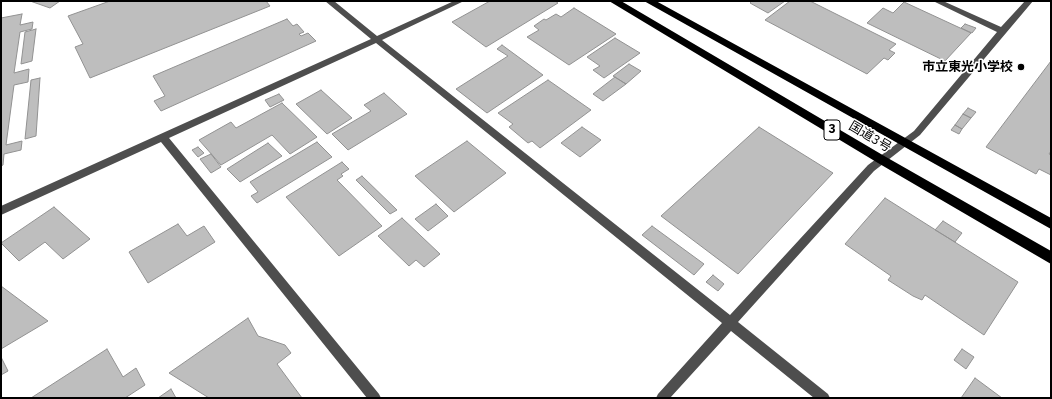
<!DOCTYPE html>
<html>
<head>
<meta charset="utf-8">
<style>
  body { margin:0 }
  #map { position:relative; width:1052px; height:399px; overflow:hidden; background:#fff; font-family:"IBM Plex Sans",sans-serif }
  canvas { display:block }
  .frame { position:absolute; inset:0; border:2px solid #000; pointer-events:none }
</style>
</head>
<body>
<div id="map">
<canvas width="1052" height="399"></canvas>
<div class="frame"></div>
</div>
<script>
const ctx = document.querySelector('canvas').getContext('2d');
ctx.lineJoin = 'round';
function fillPath(path, color) { ctx.fillStyle = color; ctx.fill(path, 'evenodd'); }
const shape = rows => new Path2D(rows.map(r => 'M' + r).join(''));
function strokePath(path, color, width, dash) { ctx.strokeStyle = color; ctx.lineWidth = width; ctx.lineCap = dash ? 'butt' : 'round'; ctx.setLineDash(dash || []); ctx.stroke(path); }
function write(font, color, halo, rows, align = 'center') {
  ctx.font = font + ' "IBM Plex Sans","Noto Sans JP",sans-serif'; ctx.lineWidth = 3; ctx.setLineDash([]); ctx.textBaseline = 'middle'; ctx.strokeStyle = halo; ctx.fillStyle = color; for (const [text, x, y, turn = 0] of rows) {
    ctx.save(); ctx.translate(x, y); ctx.rotate((+turn || 0) * Math.PI / 180); ctx.textAlign = isNaN(turn) ? turn : align; if (halo) ctx.strokeText(text, 0, 0); ctx.fillText(text, 0, 0); ctx.restore();
  }
}
const building = shape([
  [30,1,60,1,50,8,30,1],
  [110,1,266,1,270,6,90,78,75,47,83,44,68,16,110,1],
  [490,1,555,1,558,3,486,47,452,22,490,1],
  [752,1,785,1,768,13,750,3,752,1],
  [790,1,810,1,896,44,889,50,895,53,888,60,884,58,867,74,765,20,790,1],
  [904,2,971,33,945,61,867,23,883,8,893,13,904,2],
  [574,8,616,34,569,65,527,37,539,30,534,26,544,19,546,20,556,14,561,17,574,8],
  [22,14,20,25,33,22,32,29,20,32,14,73,29,69,28,82,14,85,6,145,22,141,21,150,4,154,3,165,1,166,1,18,22,14],
  [287,19,293,26,297,24,304,32,299,34,301,36,308,33,316,41,161,111,154,101,165,96,153,76,287,19],
  [965,24,976,28,972,33,961,28,965,24],
  [36,29,32,61,21,64,25,32,36,29],
  [615,38,640,53,604,78,593,70,600,66,587,57,615,38],
  [502,45,543,75,487,113,456,89,508,56,497,49,502,45],
  [1051,61,1051,151,1049,154,1051,155,1051,175,1039,169,1036,174,986,147,1051,61],
  [629,64,641,71,626,84,613,76,629,64],
  [615,77,626,84,603,101,593,94,615,77],
  [40,78,36,136,25,139,31,80,40,78],
  [548,80,591,110,540,148,532,141,528,143,509,127,513,124,498,113,548,80],
  [321,90,352,118,327,134,296,104,321,90],
  [384,93,407,114,348,150,332,134,371,111,364,105,384,93],
  [279,94,284,100,270,107,265,100,279,94],
  [282,103,317,137,290,154,272,135,221,165,199,140,231,122,236,128,282,103],
  [968,108,976,112,971,118,963,114,968,108],
  [963,114,971,118,962,129,955,125,963,114],
  [955,125,962,129,959,134,951,130,955,125],
  [582,127,601,140,580,157,561,143,582,127],
  [759,127,833,173,738,274,661,216,759,127],
  [467,141,506,173,454,212,415,176,467,141],
  [317,142,332,157,257,203,251,196,258,192,250,182,317,142],
  [268,143,282,156,240,182,227,169,268,143],
  [198,147,204,153,198,157,192,150,198,147],
  [211,154,221,167,211,173,200,159,211,154],
  [342,162,349,169,341,174,343,176,337,180,382,226,339,256,286,197,342,162],
  [362,176,397,210,390,214,356,180,362,176],
  [885,198,1018,282,984,335,925,295,922,300,913,296,888,280,891,276,845,244,885,198],
  [436,204,448,216,428,231,415,219,436,204],
  [54,207,90,239,63,259,45,242,19,261,1,243,54,207],
  [402,218,440,254,424,267,416,260,409,266,378,236,402,218],
  [943,221,962,233,955,242,935,230,943,221],
  [178,224,187,236,204,226,215,242,148,283,129,252,178,224],
  [652,226,704,264,694,275,642,235,652,226],
  [713,275,724,284,718,291,706,282,713,275],
  [1,286,48,321,1,349,1,286],
  [248,318,258,336,285,345,291,353,277,364,302,398,209,398,169,373,248,318],
  [107,349,123,377,136,368,145,385,125,398,31,398,107,349],
  [962,349,974,357,966,369,954,360,962,349],
  [1,357,8,371,1,375,1,357],
  [975,378,1002,398,961,398,975,378],
  [171,389,176,398,158,398,171,389]
]);
fillPath(building, '#bebebe');
strokePath(building, '#929292', 1);
fillPath(shape([
  [325,1,334,1,377,36,454,1,464,1,382,40,730,315,868,165,914,131,997,32,933,1,943,1,1001,27,1025,1,1033,1,920,135,874,171,738,322,828,394,830,398,814,398,731,331,670,398,656,398,658,394,722,323,376,43,169,138,379,394,381,398,367,398,161,142,1,215,1,206,371,39,325,1]
]), '#4e4e4e');
fillPath(shape([
  [609,1,621,1,886,157,1051,251,1051,264,878,163,609,1],
  [644,1,656,1,1051,218,1051,229,644,1]
]), '#000');
for (const [x, y, r, color] of [
  [1021,67,4,"#000"]
]) { const dot = new Path2D(); dot.arc(x, y, r, 0, 2 * Math.PI); ctx.fillStyle = color; ctx.fill(dot); strokePath(dot, '#fff', 1.5); }
for (const [x, y, w] of [
  [832,130,16]
]) { const box = new Path2D(); box.roundRect(x - w / 2, y - 10, w, 20, 3); ctx.fillStyle = '#fff'; ctx.fill(box); strokePath(box, '#000', 1); }
write('bold 12px', '#000', null, [
  ["3",832,130]
]);
write('bold 13px', '#000', '#fff', [
  ["市立東光小学校",1013,67]
], 'right');
write('13px', '#000', '#fff', [
  ["国道3号",870,137,31]
]);
</script>
</body>
</html>
